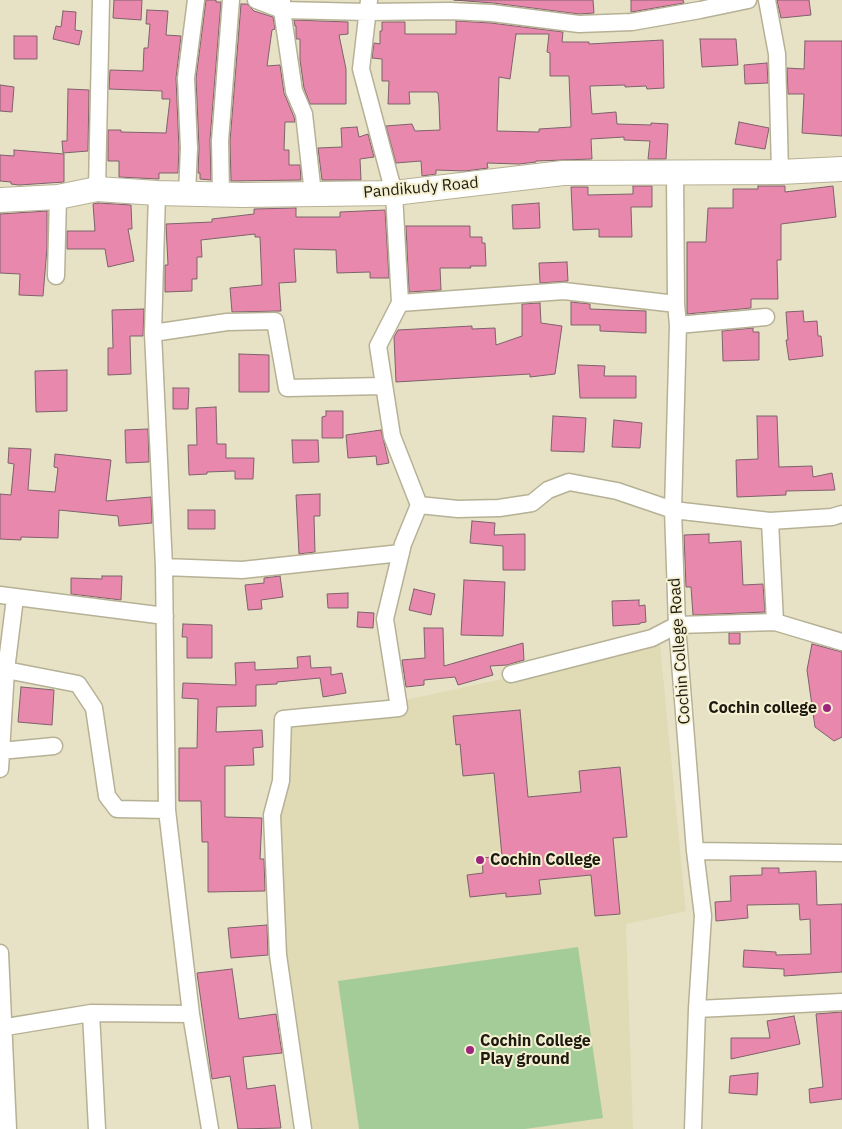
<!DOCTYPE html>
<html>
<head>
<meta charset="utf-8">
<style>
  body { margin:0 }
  canvas { display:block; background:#e7e2c5 }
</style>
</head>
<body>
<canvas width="842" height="1129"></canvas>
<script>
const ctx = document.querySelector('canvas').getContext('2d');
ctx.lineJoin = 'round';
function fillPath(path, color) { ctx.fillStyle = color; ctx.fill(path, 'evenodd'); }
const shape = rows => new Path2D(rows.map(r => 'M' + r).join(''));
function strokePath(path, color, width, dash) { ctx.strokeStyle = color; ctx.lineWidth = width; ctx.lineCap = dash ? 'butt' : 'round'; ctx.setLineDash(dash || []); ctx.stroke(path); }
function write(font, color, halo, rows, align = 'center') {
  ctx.font = font + ' "IBM Plex Sans",sans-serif'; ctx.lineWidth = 4; ctx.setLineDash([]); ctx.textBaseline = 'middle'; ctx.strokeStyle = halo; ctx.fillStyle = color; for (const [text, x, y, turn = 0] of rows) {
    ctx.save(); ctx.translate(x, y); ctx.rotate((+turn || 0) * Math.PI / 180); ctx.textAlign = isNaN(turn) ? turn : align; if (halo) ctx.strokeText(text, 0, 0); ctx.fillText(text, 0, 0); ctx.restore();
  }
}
fillPath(shape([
  [660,645,686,911,626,924,633,1129,308,1129,284,956,278,808,291,728,406,711,405,700]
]), '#e0dab5');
fillPath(shape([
  [578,947,603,1118,525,1129,359,1129,338,981]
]), '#a4cc98');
const building = shape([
  [114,0,142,0,141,20,113,18,114,0],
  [206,0,216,0,216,2,221,2,210,140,211,180,200,179,200,173,198,173,199,148,196,78,206,0],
  [454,0,593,0,594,13,579,14,493,3,454,0],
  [631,0,683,0,684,3,631,12,631,0],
  [777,0,809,0,811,15,781,18,777,0],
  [241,4,247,4,254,11,273,17,275,29,272,30,267,66,280,65,284,93,294,117,295,122,285,122,284,150,289,150,289,165,300,165,301,180,231,181,230,141,241,4],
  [147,10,168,11,166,35,181,36,176,78,179,148,178,173,159,173,159,179,119,177,119,161,108,161,108,130,121,130,121,132,166,133,170,99,162,99,162,91,109,89,110,70,143,71,144,48,148,48,150,24,146,24,147,10],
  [63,11,76,12,75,30,82,31,79,45,53,39,56,26,61,27,63,11],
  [294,20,348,22,348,34,339,35,346,69,346,104,310,104,304,88,300,60,300,39,296,39,296,26,295,26,294,20],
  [456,21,491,23,563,32,562,42,589,42,589,44,663,40,664,88,647,89,646,86,625,87,625,85,590,86,592,114,616,112,617,124,651,125,651,123,668,124,666,159,648,159,650,141,624,140,624,137,591,139,592,159,536,161,536,162,519,164,487,163,488,168,465,171,436,170,436,174,422,176,421,161,396,163,386,126,412,124,415,131,440,130,439,104,438,93,436,92,409,92,410,104,388,104,389,81,382,81,382,59,372,58,374,43,380,44,380,31,382,31,382,22,405,22,405,34,456,34,456,21],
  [516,34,549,34,547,52,550,53,550,76,569,76,571,127,539,129,539,132,497,131,499,77,510,79,516,34],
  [14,36,37,36,37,59,14,59,14,36],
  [700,39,736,39,738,65,702,67,700,39],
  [805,41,842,41,842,136,802,133,804,94,788,94,787,68,804,69,805,41],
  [767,63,768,83,745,84,744,65,767,63],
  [0,85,14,87,12,112,0,111,0,85],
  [68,89,89,90,88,151,63,153,62,141,67,141,68,89],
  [739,122,769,128,765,149,735,144,739,122],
  [357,127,359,137,368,134,374,157,360,159,361,180,322,180,318,148,342,147,341,128,357,127],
  [14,150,64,154,64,182,19,185,11,184,11,182,0,181,0,155,14,156,14,150],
  [633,186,652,186,652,207,631,207,632,237,599,237,599,229,573,230,571,187,588,187,588,195,633,194,633,186],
  [758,186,785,186,785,192,833,186,836,217,781,224,781,260,777,260,778,299,751,299,751,308,687,314,687,242,706,242,708,208,733,208,733,189,758,189,758,186],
  [98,203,131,205,132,229,128,229,134,261,108,267,105,249,67,249,67,231,95,231,93,204,98,203],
  [539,203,540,228,513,229,512,205,539,203],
  [296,208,296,217,340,217,340,212,385,210,389,278,370,278,370,272,337,273,336,250,294,249,296,282,279,283,281,311,232,312,230,288,262,285,260,237,255,237,255,234,201,240,202,257,197,257,197,279,192,279,192,291,165,292,165,265,168,265,166,224,212,222,212,219,254,214,254,209,296,208],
  [47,211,47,248,43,296,19,295,20,274,0,273,0,214,47,211],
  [406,226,470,226,470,237,482,237,482,243,485,243,486,266,470,266,471,268,440,268,441,290,409,292,406,226],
  [567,262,568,281,540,283,539,263,567,262],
  [571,302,590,304,590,309,646,311,646,333,600,331,600,325,571,325,571,302],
  [540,303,541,323,562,326,555,374,530,377,530,374,396,382,394,337,398,330,472,326,472,329,495,328,496,345,522,336,522,304,540,303],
  [144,309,143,336,130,336,131,374,108,375,108,348,113,348,112,310,144,309],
  [803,311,804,322,817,321,818,336,821,336,823,356,789,360,786,340,788,340,786,312,803,311],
  [753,328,753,332,759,332,759,360,723,361,722,331,753,328],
  [239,354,269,355,269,392,239,392,239,354],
  [578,365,605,366,604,376,636,376,636,398,580,398,578,365],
  [67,370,67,411,36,412,35,371,67,370],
  [173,388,189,388,188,409,173,409,173,388],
  [216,407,217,444,226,444,226,458,254,458,253,479,235,479,235,471,207,472,207,474,189,475,188,445,197,445,196,408,216,407],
  [326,411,343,411,343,438,322,438,322,417,326,416,326,411],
  [553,416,586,418,584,452,551,451,553,416],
  [757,416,777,416,779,467,812,466,813,477,832,473,835,490,786,491,786,495,737,497,736,460,758,459,757,416],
  [614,420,642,423,640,448,612,447,614,420],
  [148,429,149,462,126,463,125,430,148,429],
  [381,430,389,463,377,465,376,456,348,458,346,435,381,430],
  [292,440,318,440,319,462,293,463,292,440],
  [9,448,31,449,28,490,55,492,58,468,54,467,55,454,111,460,106,501,151,497,152,523,119,526,118,516,59,510,58,538,21,537,21,540,0,539,0,494,11,495,14,464,8,463,9,448],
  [320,494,320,516,314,516,315,552,299,554,296,495,320,494],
  [188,510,215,510,215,529,188,529,188,510],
  [472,521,495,523,494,535,525,534,525,570,503,570,503,546,470,543,472,521],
  [709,534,709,543,741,541,743,585,763,584,765,612,693,615,691,587,686,587,684,535,709,534],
  [102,576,122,576,121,600,71,594,71,578,102,579,102,576],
  [280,576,283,597,261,600,262,609,248,610,245,585,264,583,264,578,280,576],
  [464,580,505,582,503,636,461,635,464,580],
  [414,589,435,594,431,615,409,610,414,589],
  [348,593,348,608,328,608,327,594,348,593],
  [639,600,639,606,645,605,646,622,640,623,640,624,613,626,612,601,639,600],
  [358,612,374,613,373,628,357,627,358,612],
  [183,624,212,625,212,658,187,658,187,637,182,637,183,624],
  [424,628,443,628,444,666,523,643,524,660,507,665,490,666,493,675,458,685,455,677,424,680,424,685,406,687,402,660,425,658,424,628],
  [729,633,740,633,740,644,729,644,729,633],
  [812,644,842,652,842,737,834,741,815,727,807,670,812,644],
  [310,656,311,668,331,667,331,675,342,673,346,693,323,697,320,678,277,682,277,684,256,685,256,706,217,707,216,732,262,730,263,747,253,748,254,765,225,766,225,817,262,818,260,859,264,859,265,891,208,892,208,842,202,842,201,801,179,801,179,748,197,748,198,699,182,698,183,683,236,685,235,663,255,662,255,670,298,668,297,657,310,656],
  [21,687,54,690,52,725,18,722,21,687],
  [520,710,528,797,581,792,579,771,620,767,627,837,613,838,620,914,595,916,591,875,539,880,541,894,506,897,506,893,470,897,467,875,483,873,482,858,502,856,494,773,463,776,460,744,456,745,453,716,520,710],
  [762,868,779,868,779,873,816,871,817,905,842,904,842,972,784,976,784,969,743,967,744,950,776,952,776,955,811,954,810,919,800,920,799,904,747,905,748,918,716,921,715,902,731,901,730,876,762,875,762,868],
  [267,925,268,955,231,958,228,928,267,925],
  [232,969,239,1019,276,1014,282,1053,243,1057,247,1089,275,1085,281,1128,238,1129,230,1076,212,1079,197,973,232,969],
  [842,1012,842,1099,810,1103,809,1089,823,1087,816,1014,842,1012],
  [794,1016,800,1044,731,1059,731,1038,770,1038,767,1021,794,1016],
  [758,1073,757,1095,729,1093,730,1076,758,1073]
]);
fillPath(building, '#e888ac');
strokePath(building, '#7e626b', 1);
const street = shape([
  [256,0,282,10,367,12,450,11,492,13,579,24,632,22,700,10,748,0],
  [282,0,282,10,294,91,304,114,313,194],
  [767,0,777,54,780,172],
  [675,173,676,304,678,325,673,510,677,625,695,851,703,916,697,1009,693,1129],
  [97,189,101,0],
  [157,193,153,333,164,567,167,810,191,1014,210,1129],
  [187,194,189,148,186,78,196,0],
  [221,194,220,141,231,0],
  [56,276,58,197],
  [400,303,564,291,676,304],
  [678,325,766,317],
  [153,333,227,322,275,321,287,388,384,386],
  [419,505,458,509,499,508,532,503,548,490,569,482,617,491,673,510,770,521,832,517,842,514],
  [770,521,775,622],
  [164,567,242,570,401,553],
  [0,595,165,616],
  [15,598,6,670,78,684,94,708,107,796,117,809,167,810],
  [511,674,652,638,677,625,775,622,842,642],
  [0,751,54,746],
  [0,769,6,670],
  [695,851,842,853],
  [0,953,8,1129],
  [697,1009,842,1002],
  [91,1013,97,1129],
  [0,1028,91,1013,191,1014],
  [303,1129,278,955,272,815,281,781,283,719,399,708,385,619,403,544,419,505,392,436,378,346,400,303,394,193,361,69,369,0]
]);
const secondary = shape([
  [0,200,58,197,97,189,157,193,242,195,394,193,563,173,780,172,842,169]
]);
strokePath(street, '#b6b195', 19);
strokePath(secondary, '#b6b195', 26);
strokePath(street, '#fff', 16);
strokePath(secondary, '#fff', 24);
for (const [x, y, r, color] of [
  [827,708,5,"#9d257d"],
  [480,860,5,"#9d257d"],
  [470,1050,5,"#9d257d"]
]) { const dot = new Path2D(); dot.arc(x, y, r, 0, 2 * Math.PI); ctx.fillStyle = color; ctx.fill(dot); strokePath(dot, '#f5f0d2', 2); }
write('16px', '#1c1a10', '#f5f0d2', [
  ["Pandikudy Road",421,188,-5],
  ["Cochin College Road",680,651,-94]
]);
write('bold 16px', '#1c1a10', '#f5f0d2', [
  ["Cochin college",817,708,"right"],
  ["Cochin College",490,860],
  ["Cochin College",480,1041],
  ["Play ground",480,1059]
], 'left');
</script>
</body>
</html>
